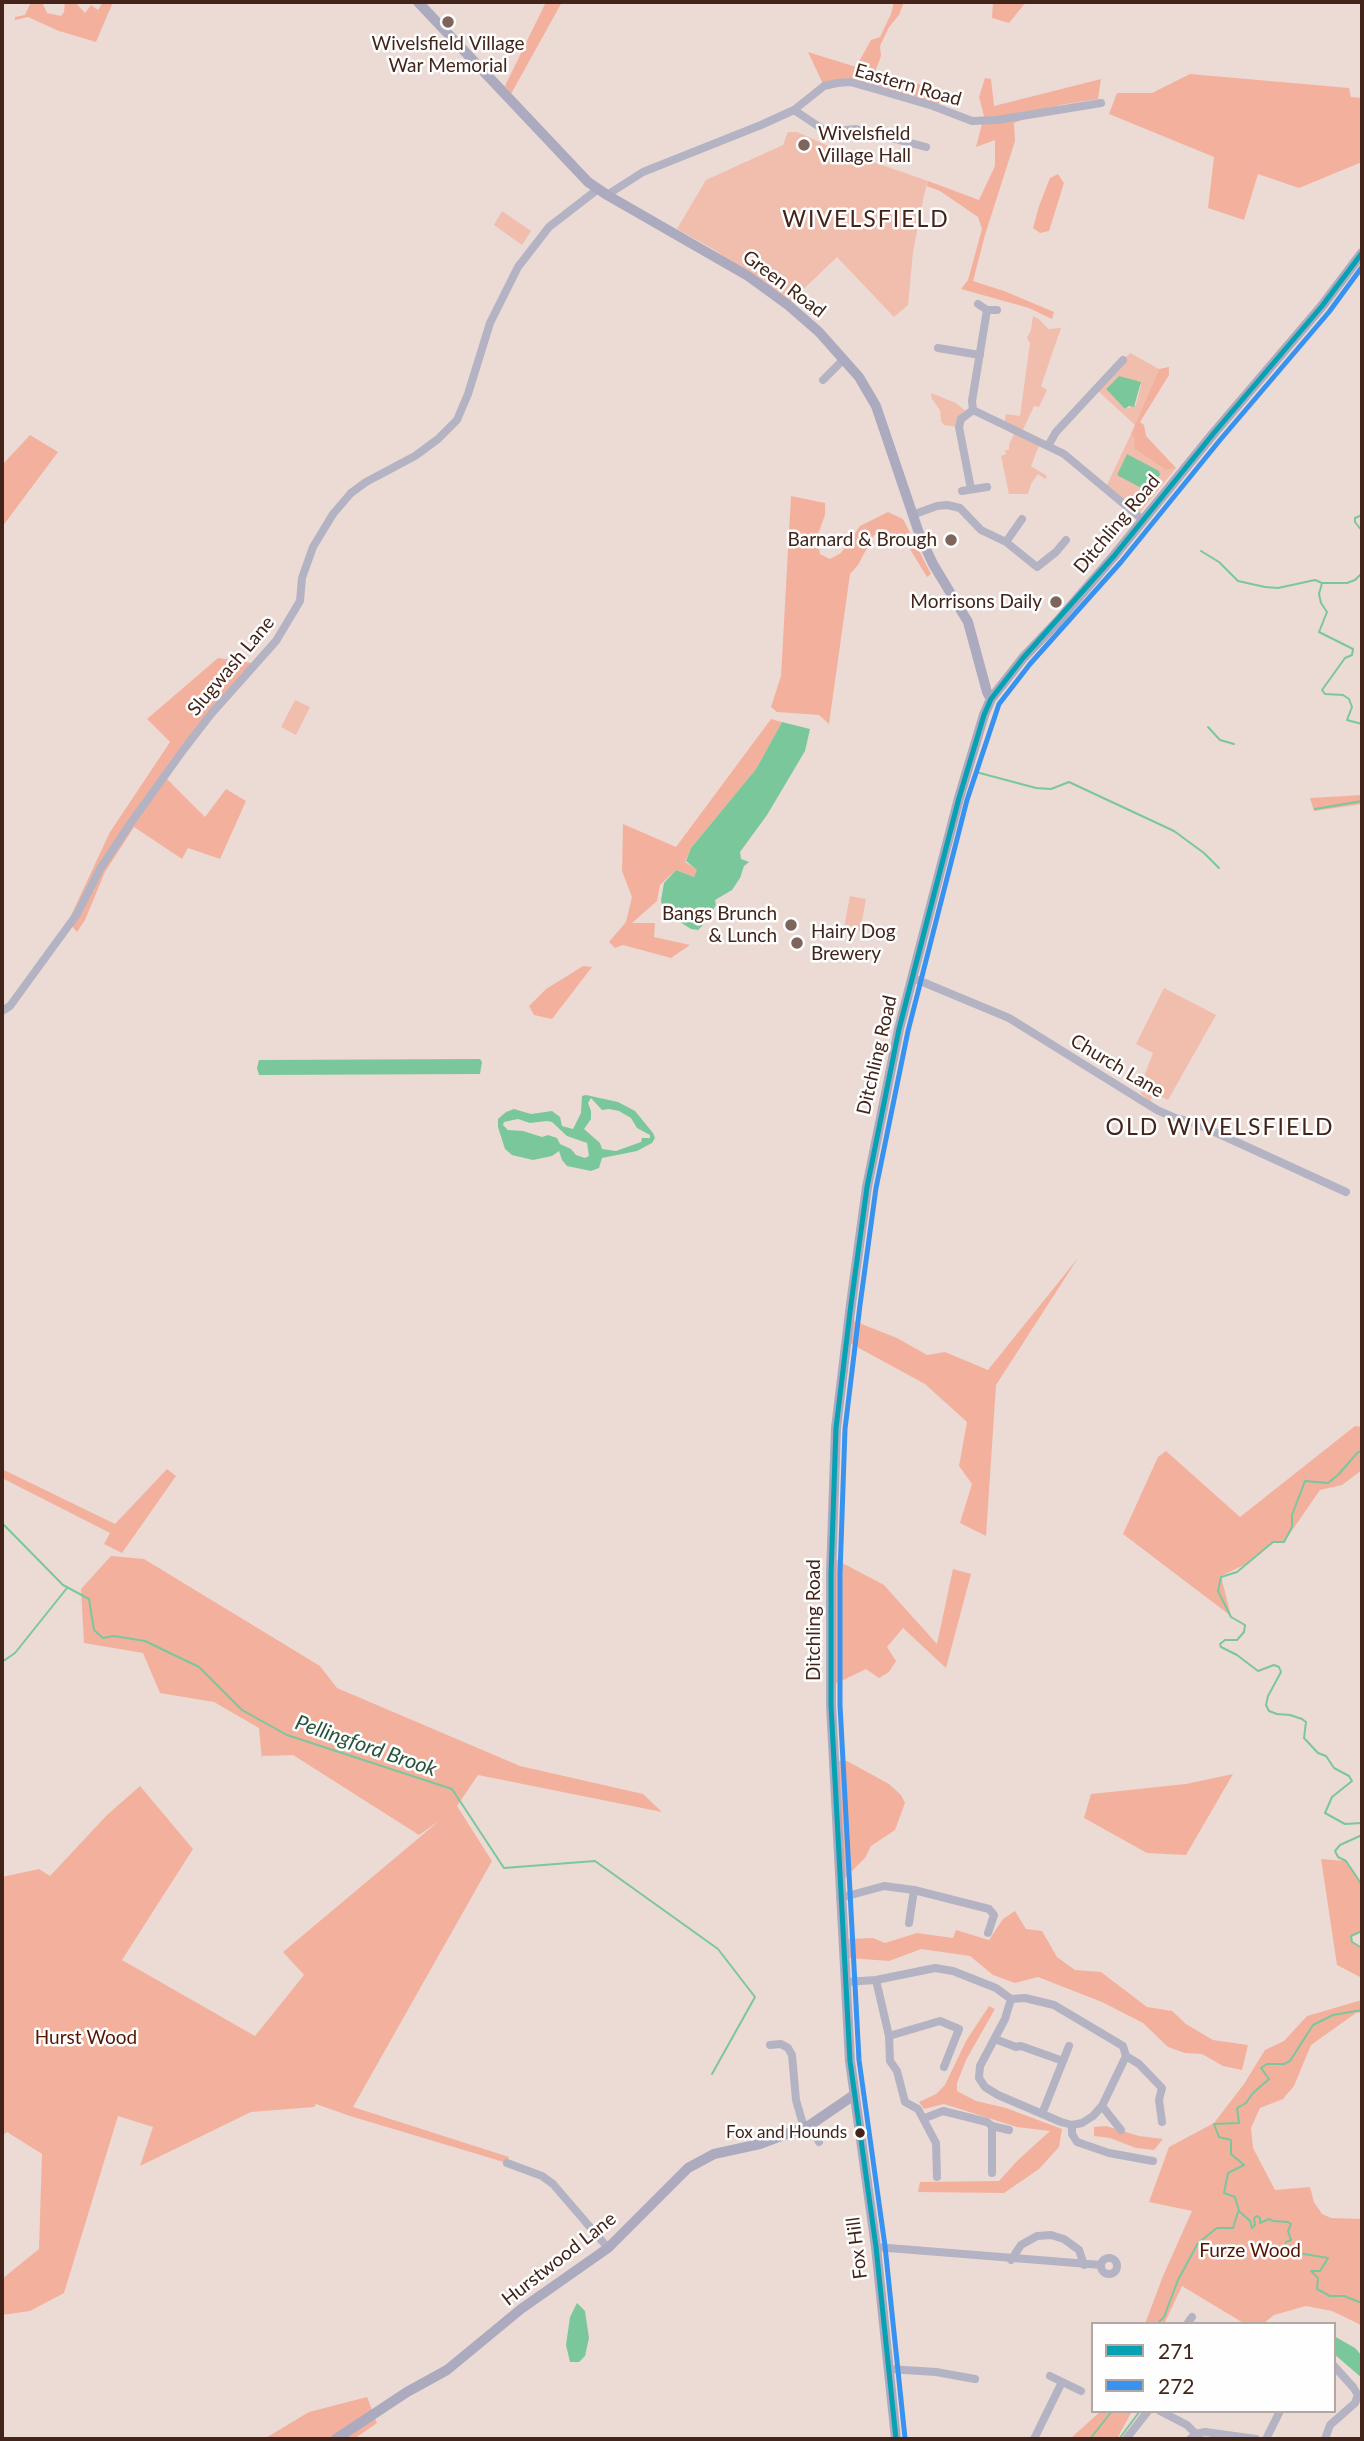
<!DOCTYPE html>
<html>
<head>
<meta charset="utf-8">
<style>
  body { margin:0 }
  #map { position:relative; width:1364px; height:2441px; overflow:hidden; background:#ecdad5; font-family:Lato,sans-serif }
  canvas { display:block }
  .frame { position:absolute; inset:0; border:4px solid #42241a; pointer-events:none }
  .legend { position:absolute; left:1091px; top:2322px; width:245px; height:91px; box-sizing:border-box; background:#fefefe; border:2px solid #b3a7a3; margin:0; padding:9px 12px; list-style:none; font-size:21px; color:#42241a }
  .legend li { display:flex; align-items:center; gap:14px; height:35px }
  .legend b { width:35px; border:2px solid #b3a7a3 }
</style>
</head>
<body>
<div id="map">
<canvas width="1364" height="2441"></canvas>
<div class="frame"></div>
<ul class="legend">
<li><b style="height:9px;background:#06a1b2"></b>271</li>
<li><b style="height:9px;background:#3893f0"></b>272</li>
</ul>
</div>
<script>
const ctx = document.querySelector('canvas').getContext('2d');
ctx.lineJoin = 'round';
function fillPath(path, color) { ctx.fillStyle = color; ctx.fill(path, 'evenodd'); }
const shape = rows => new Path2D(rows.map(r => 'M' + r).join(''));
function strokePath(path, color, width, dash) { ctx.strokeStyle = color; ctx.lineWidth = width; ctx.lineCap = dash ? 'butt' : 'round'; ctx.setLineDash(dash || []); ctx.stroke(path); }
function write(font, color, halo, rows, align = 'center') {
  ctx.font = font + ' Lato,sans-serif'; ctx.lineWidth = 5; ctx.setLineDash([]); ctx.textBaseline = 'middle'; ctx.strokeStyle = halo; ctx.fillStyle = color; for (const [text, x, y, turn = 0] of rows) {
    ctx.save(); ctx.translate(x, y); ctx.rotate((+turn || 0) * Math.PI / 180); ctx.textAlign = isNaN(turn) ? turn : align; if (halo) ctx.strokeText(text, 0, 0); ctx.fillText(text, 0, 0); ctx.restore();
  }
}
fillPath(shape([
  [788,132,797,132,833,148,928,181,924,195,913,252,908,305,894,317,837,257,790,302,713,249,677,229,706,180,783,145],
  [502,211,531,231,522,245,494,225],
  [1033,316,1039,319,1048,329,1061,328,1041,386,1047,390,1039,407,1034,406,1021,434,1040,443,1031,466,1047,476,1045,479,1038,474,1031,484,1028,494,1009,494,1001,456,1006,454,1005,450,1009,450,1009,445,1015,432,1004,426,1006,414,1020,416,1030,343,1027,338,1031,330],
  [1130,353,1159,369,1135,425,1096,389],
  [1119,376,1132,381,1139,381,1141,385,1136,405,1125,409,1106,389],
  [931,393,956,403,969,414,959,427,944,425,941,421,940,410,932,399],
  [1131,434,1166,470,1176,468,1137,516,1106,487],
  [295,700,310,707,296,735,281,727],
  [850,896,866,899,860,931,844,928],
  [1164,988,1216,1015,1168,1100,1155,1093,1150,1101,1141,1094,1143,1079,1153,1053,1136,1044]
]), '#f1bdad');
fillPath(shape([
  [31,2,42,2,47,13,61,16,64,12,65,2,69,4,75,2,85,13,91,5,98,10,103,2,113,2,96,42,59,31,28,17,15,20,15,17,25,15],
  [546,2,562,2,511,94,505,86],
  [894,2,904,2,899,15,889,27,880,46,881,56,875,72,944,91,938,107,850,82,824,86,808,52,856,67,871,40,880,37,891,14],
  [993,2,1026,2,1009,23,992,18],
  [1190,74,1349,88,1351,97,1362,98,1362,162,1299,188,1258,174,1244,220,1208,208,1214,157,1109,114,1117,93,1152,93],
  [985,78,991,79,994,106,1101,79,1098,99,1060,105,1014,123,1015,141,985,235,973,281,1004,291,1054,312,1052,319,1029,308,961,289,968,280,982,229,978,217,940,191,927,186,928,181,979,200,995,166,995,140,976,147,984,116,979,97],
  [1058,174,1064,183,1049,231,1040,233,1033,228,1039,206,1050,178],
  [1169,367,1169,375,1140,422,1144,425,1146,436,1176,468,1166,470,1134,448,1135,439,1131,434,1159,369],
  [30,435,58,452,2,527,2,465],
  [791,496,825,503,825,515,817,537,820,554,830,559,841,553,860,526,888,512,903,519,931,574,927,577,902,536,874,535,858,565,850,574,829,724,819,715,777,712,771,707,781,676],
  [218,658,252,663,237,686,166,778,205,817,226,789,246,801,220,859,188,848,182,859,134,827,105,872,85,920,77,932,68,922,110,832,170,742,147,719],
  [771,719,782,722,756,769,691,848,685,862,698,870,694,877,676,870,660,885,657,901,632,923,655,923,654,937,690,945,671,958,623,945,615,948,609,942,626,922,632,897,622,871,623,824,676,847],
  [1362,795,1362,804,1314,811,1310,798],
  [583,966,592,967,552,1019,534,1015,529,1006,546,989],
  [1078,1258,996,1385,986,1536,960,1523,972,1484,959,1466,967,1422,925,1384,846,1341,849,1319,897,1338,927,1355,945,1352,988,1370],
  [1355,1426,1362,1427,1362,1470,1342,1485,1320,1490,1284,1542,1273,1542,1244,1565,1221,1576,1231,1616,1123,1534,1158,1457,1166,1451,1240,1517],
  [2,1469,115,1524,167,1469,176,1476,122,1553,104,1544,110,1533,2,1478],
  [111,1556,144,1559,320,1666,337,1688,520,1766,643,1794,662,1812,478,1775,457,1806,492,1861,353,2107,509,2157,507,2163,350,2116,316,2104,314,2107,251,2112,140,2166,153,2127,118,2116,64,2293,30,2311,2,2315,2,2279,39,2249,42,2154,7,2132,2,2136,2,1877,39,1869,50,1876,107,1815,140,1786,193,1849,122,1960,255,2036,304,1975,283,1952,439,1821,419,1835,293,1755,262,1756,262,1761,259,1728,214,1702,160,1693,143,1653,84,1643,81,1589],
  [831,1557,884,1585,937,1644,953,1569,971,1574,946,1668,903,1628,887,1647,896,1661,889,1672,879,1678,866,1669,831,1686],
  [834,1761,847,1761,889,1784,901,1795,905,1803,895,1830,871,1846,865,1858,839,1884],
  [1233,1774,1186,1855,1147,1853,1084,1818,1091,1794,1186,1784],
  [1321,1859,1346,1861,1362,1885,1362,1931,1351,1936,1352,1942,1362,1948,1362,1978,1337,1965],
  [1015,1911,1026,1929,1042,1931,1057,1957,1075,1970,1101,1972,1147,2007,1172,2011,1186,2024,1213,2040,1248,2045,1242,2070,1223,2066,1202,2054,1185,2053,1168,2047,1143,2023,1102,2002,1038,1977,1015,1983,993,1975,970,1956,921,1949,889,1961,849,1958,848,1939,873,1938,885,1943,917,1933,953,1938,956,1930,989,1940,1003,1919],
  [1362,2000,1362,2012,1356,2013,1311,2045,1294,2086,1283,2099,1260,2108,1251,2128,1253,2148,1275,2190,1310,2187,1314,2202,1322,2214,1331,2218,1362,2219,1362,2328,1359,2324,1332,2311,1306,2306,1274,2315,1263,2324,1245,2324,1182,2286,1164,2324,1145,2324,1163,2276,1192,2211,1149,2202,1169,2147,1214,2123,1244,2084,1265,2050,1284,2041,1307,2016],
  [989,2006,995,2009,966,2060,957,2083,957,2091,976,2101,1006,2108,1062,2129,1059,2147,1039,2169,1004,2193,918,2192,920,2182,999,2181,1017,2161,1050,2131,1017,2127,944,2104,924,2109,919,2102,936,2094,945,2085,966,2041],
  [1106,2126,1139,2136,1163,2139,1154,2150,1136,2148,1110,2138,1094,2136,1094,2127],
  [367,2397,377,2423,354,2439,264,2439,309,2412],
  [1101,2411,1132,2411,1117,2439,1073,2439,1072,2437]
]), '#f3b19d');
fillPath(shape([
  [1119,376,1141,382,1134,407,1129,406,1125,409,1106,389],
  [1127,454,1159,471,1160,475,1148,488,1143,489,1117,475],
  [782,722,810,729,805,751,767,815,740,852,741,859,749,862,744,866,740,878,732,890,715,900,716,905,703,925,698,930,691,929,669,915,662,906,661,900,664,883,676,870,694,877,697,870,686,861,691,848,756,769],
  [480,1059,482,1062,480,1074,259,1075,257,1068,259,1060],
  [586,1095,618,1102,635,1111,653,1133,655,1138,652,1143,637,1151,602,1158,599,1168,591,1171,567,1166,562,1160,559,1151,552,1156,533,1160,512,1155,505,1149,498,1127,498,1119,506,1112,514,1109,531,1114,552,1111,560,1117,562,1126,573,1129,581,1113,582,1096],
  [591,1098,602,1110,609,1109,619,1111,631,1118,637,1128,650,1135,650,1138,642,1138,641,1142,616,1151,602,1149,600,1143,584,1129,591,1119,591,1111,588,1103],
  [518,1119,530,1123,547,1121,552,1122,567,1136,587,1143,589,1156,585,1158,576,1155,571,1149,560,1144,557,1138,548,1135,542,1137,523,1131,508,1130,503,1125,504,1122],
  [577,2303,585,2311,589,2338,585,2356,579,2362,570,2362,566,2345,570,2317],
  [1334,2336,1355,2348,1362,2356,1362,2378,1334,2354]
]), '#7bc79c');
strokePath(shape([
  [1362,515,1355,518,1355,522,1362,531],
  [1201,551,1219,562,1238,581,1265,587,1278,588,1315,580,1322,583,1347,583,1355,580,1362,573],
  [1322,583,1319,594,1321,603,1327,612,1319,632,1353,649,1352,655,1345,658,1322,690,1325,694,1343,695,1349,699,1352,707,1347,720,1362,724],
  [1208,727,1220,740,1234,744],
  [976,772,1036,788,1051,789,1069,782,1174,831,1204,853,1219,868],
  [1315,809,1362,801],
  [1362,1450,1357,1453,1339,1474,1328,1483,1305,1481,1292,1515,1292,1527,1284,1542,1273,1542,1237,1572,1221,1577,1218,1591,1231,1617,1245,1625,1244,1632,1237,1640,1225,1640,1220,1644,1221,1647,1237,1655,1258,1671,1274,1665,1279,1667,1281,1672,1268,1696,1266,1705,1269,1711,1277,1714,1290,1715,1302,1719,1306,1722,1304,1738,1318,1753,1326,1756,1334,1768,1349,1776,1352,1781,1332,1797,1325,1813,1345,1824,1362,1823],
  [2,1523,63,1585,89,1599,94,1630,103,1638,114,1636,145,1641,199,1667,242,1710,287,1735,452,1789,504,1868,595,1861,718,1949,755,1997,712,2074],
  [2,1662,15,1653,67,1588],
  [1362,1835,1340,1845,1335,1851,1338,1857,1346,1861,1362,1885],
  [1362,1931,1351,1936,1352,1942,1362,1948],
  [1362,2010,1333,2015,1313,2025,1290,2061,1284,2064,1267,2064,1261,2068,1269,2079,1253,2093,1246,2103,1237,2108,1239,2123,1214,2124,1219,2137,1231,2140,1231,2154,1244,2165,1228,2173,1224,2193,1235,2197,1239,2211,1250,2221,1252,2228,1255,2225,1254,2218,1257,2216,1260,2218,1260,2223,1269,2219,1273,2221,1288,2222,1291,2224,1288,2231,1291,2240,1286,2242,1284,2248,1286,2251,1328,2258,1320,2271,1311,2271,1318,2278,1317,2289,1330,2296,1344,2296,1362,2303],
  [1157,2324,1164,2317,1178,2280,1198,2243,1217,2228,1233,2228,1238,2212],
  [1090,2439,1112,2411],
  [1119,2439,1140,2411]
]), '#7bc79c', 2);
strokePath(shape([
  [794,110,827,132,856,129,926,147],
  [607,195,643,172,761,125,794,110,824,86,837,83,850,82,875,89,933,106,972,121,997,120,1101,103],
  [978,304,987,310,997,310],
  [938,348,980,355],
  [823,380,844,359],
  [973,410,1064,454,1143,520],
  [1048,446,1056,432,1123,360],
  [971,489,959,427,961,419,973,410,972,401,987,310],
  [962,491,987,487],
  [912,515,937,506,947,505,960,508,981,530,1006,542,1037,567,1056,552,1066,540],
  [1006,542,1022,519],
  [913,978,1009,1018,1157,1110,1175,1118,1195,1123,1346,1192],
  [2,1011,10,1006,77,914,100,869,130,824,184,749,211,714,276,641,300,601,302,578,313,547,333,514,351,493,366,482,415,456,438,439,457,420,468,394,490,323,518,267,549,227,598,189],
  [840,1898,884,1886,914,1890,989,1909,994,1915,988,1933],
  [909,1923,914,1890],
  [876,1980,889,2036,890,2061,897,2071,905,2102,918,2109,936,2143,937,2177],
  [845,1982,876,1980,935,1968,953,1971,996,1988,1011,1999,1025,1998,1054,2005,1123,2046,1126,2056,1139,2064,1162,2088,1159,2100,1162,2122],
  [1011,1999,1005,2019,980,2066,979,2078,985,2087,998,2095,1061,2122,1072,2125,1082,2123,1093,2116,1102,2106,1126,2056],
  [889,2036,940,2021,959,2029,944,2067],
  [995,2039,1016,2047,1021,2046,1063,2061,1042,2114],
  [770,2045,781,2044,788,2048,792,2055,796,2100,804,2128],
  [1063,2061,1069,2046],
  [1102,2106,1121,2130],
  [925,2118,943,2111,987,2122,992,2126,1009,2130],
  [810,2125,819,2142],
  [1072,2125,1072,2134,1077,2142,1109,2153,1153,2161],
  [507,2163,542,2176,553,2184,608,2248],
  [992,2173,992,2126],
  [876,2247,1101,2265],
  '1101 2266a8 8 0 1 1 16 0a8 8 0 1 1-16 0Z',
  [1011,2260,1021,2245,1037,2236,1051,2235,1064,2239,1079,2250,1084,2265],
  [1187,2324,1192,2317],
  [888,2369,936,2372,975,2379],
  [1050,2376,1081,2391],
  [1160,2411,1187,2425,1196,2434],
  [1034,2439,1062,2382],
  [1126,2439,1148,2411],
  [1190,2439,1196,2434,1205,2432,1256,2439],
  [1266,2439,1280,2411],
  [1325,2439,1330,2425,1355,2403,1358,2395,1353,2387,1334,2366]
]), '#b3b3c4', 8);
strokePath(shape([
  [418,2,588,182,607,195,748,276,788,305,819,332,859,377,876,406,920,536,933,564,968,622,987,692,991,699],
  [336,2439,407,2392,447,2370,521,2309,608,2248,688,2168,714,2154,760,2144,810,2125,854,2095],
  [896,2439,876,2247,850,2061,831,1705,831,1574,836,1428,851,1304,867,1187,899,1029,959,798,984,715,991,699,1023,658,1058,621,1114,556,1213,434,1322,306,1362,253]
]), '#abaabf', 10);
strokePath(shape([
  [896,2439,876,2247,850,2061,831,1705,831,1574,836,1428,851,1304,867,1187,899,1029,959,798,984,715,991,699,1023,658,1114,556,1213,434,1322,306,1362,253]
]), '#06a1b2', 5);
strokePath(shape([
  [905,2438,885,2246,859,2060,840,1705,840,1574,845,1429,860,1305,876,1188,908,1031,967,800,999,704,1030,664,1121,562,1220,440,1329,312,1362,267]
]), '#3893f0', 5);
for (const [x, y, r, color] of [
  [448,22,7,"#7e645b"],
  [804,145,7,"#7e645b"],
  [951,540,7,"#7e645b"],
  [1056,602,7,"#7e645b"],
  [791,925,7,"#7e645b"],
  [797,943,7,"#7e645b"],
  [860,2133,6,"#42241a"]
]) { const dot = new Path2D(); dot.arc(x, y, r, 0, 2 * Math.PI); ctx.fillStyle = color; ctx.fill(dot); strokePath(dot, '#fefefe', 2.5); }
write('17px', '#42241a', '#fefefe', [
  ["Fox and Hounds",847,2133]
], 'right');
write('19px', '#42241a', '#fefefe', [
  ["Wivelsfield Village",448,44,"center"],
  ["War Memorial",448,66,"center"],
  ["Wivelsfield",818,134,"left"],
  ["Village Hall",818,156,"left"],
  ["Barnard & Brough",937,540],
  ["Morrisons Daily",1042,602],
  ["Bangs Brunch",777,914],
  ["& Lunch",777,936],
  ["Hairy Dog",811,932,"left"],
  ["Brewery",811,954,"left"]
], 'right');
write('19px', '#42241a', '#fefefe', [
  ["Eastern Road",908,85,16],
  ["Green Road",784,284,37],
  ["Ditchling Road",1117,524,-50],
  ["Slugwash Lane",231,666,-50],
  ["Ditchling Road",877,1055,-77],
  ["Church Lane",1117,1066,31],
  ["Ditchling Road",814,1620,-90],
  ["Fox Hill",857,2248,-97],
  ["Hurstwood Lane",559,2259,-38]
]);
write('19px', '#551400', '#fefefe', [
  ["Hurst Wood",86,2038],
  ["Furze Wood",1250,2251]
]);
write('italic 21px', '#26543b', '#fefefe', [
  ["Pellingford Brook",366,1746,19]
]);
ctx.letterSpacing = '2px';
write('23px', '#42241a', '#fefefe', [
  ["WIVELSFIELD",866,220],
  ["OLD WIVELSFIELD",1220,1128]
]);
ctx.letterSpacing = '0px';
</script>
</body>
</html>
